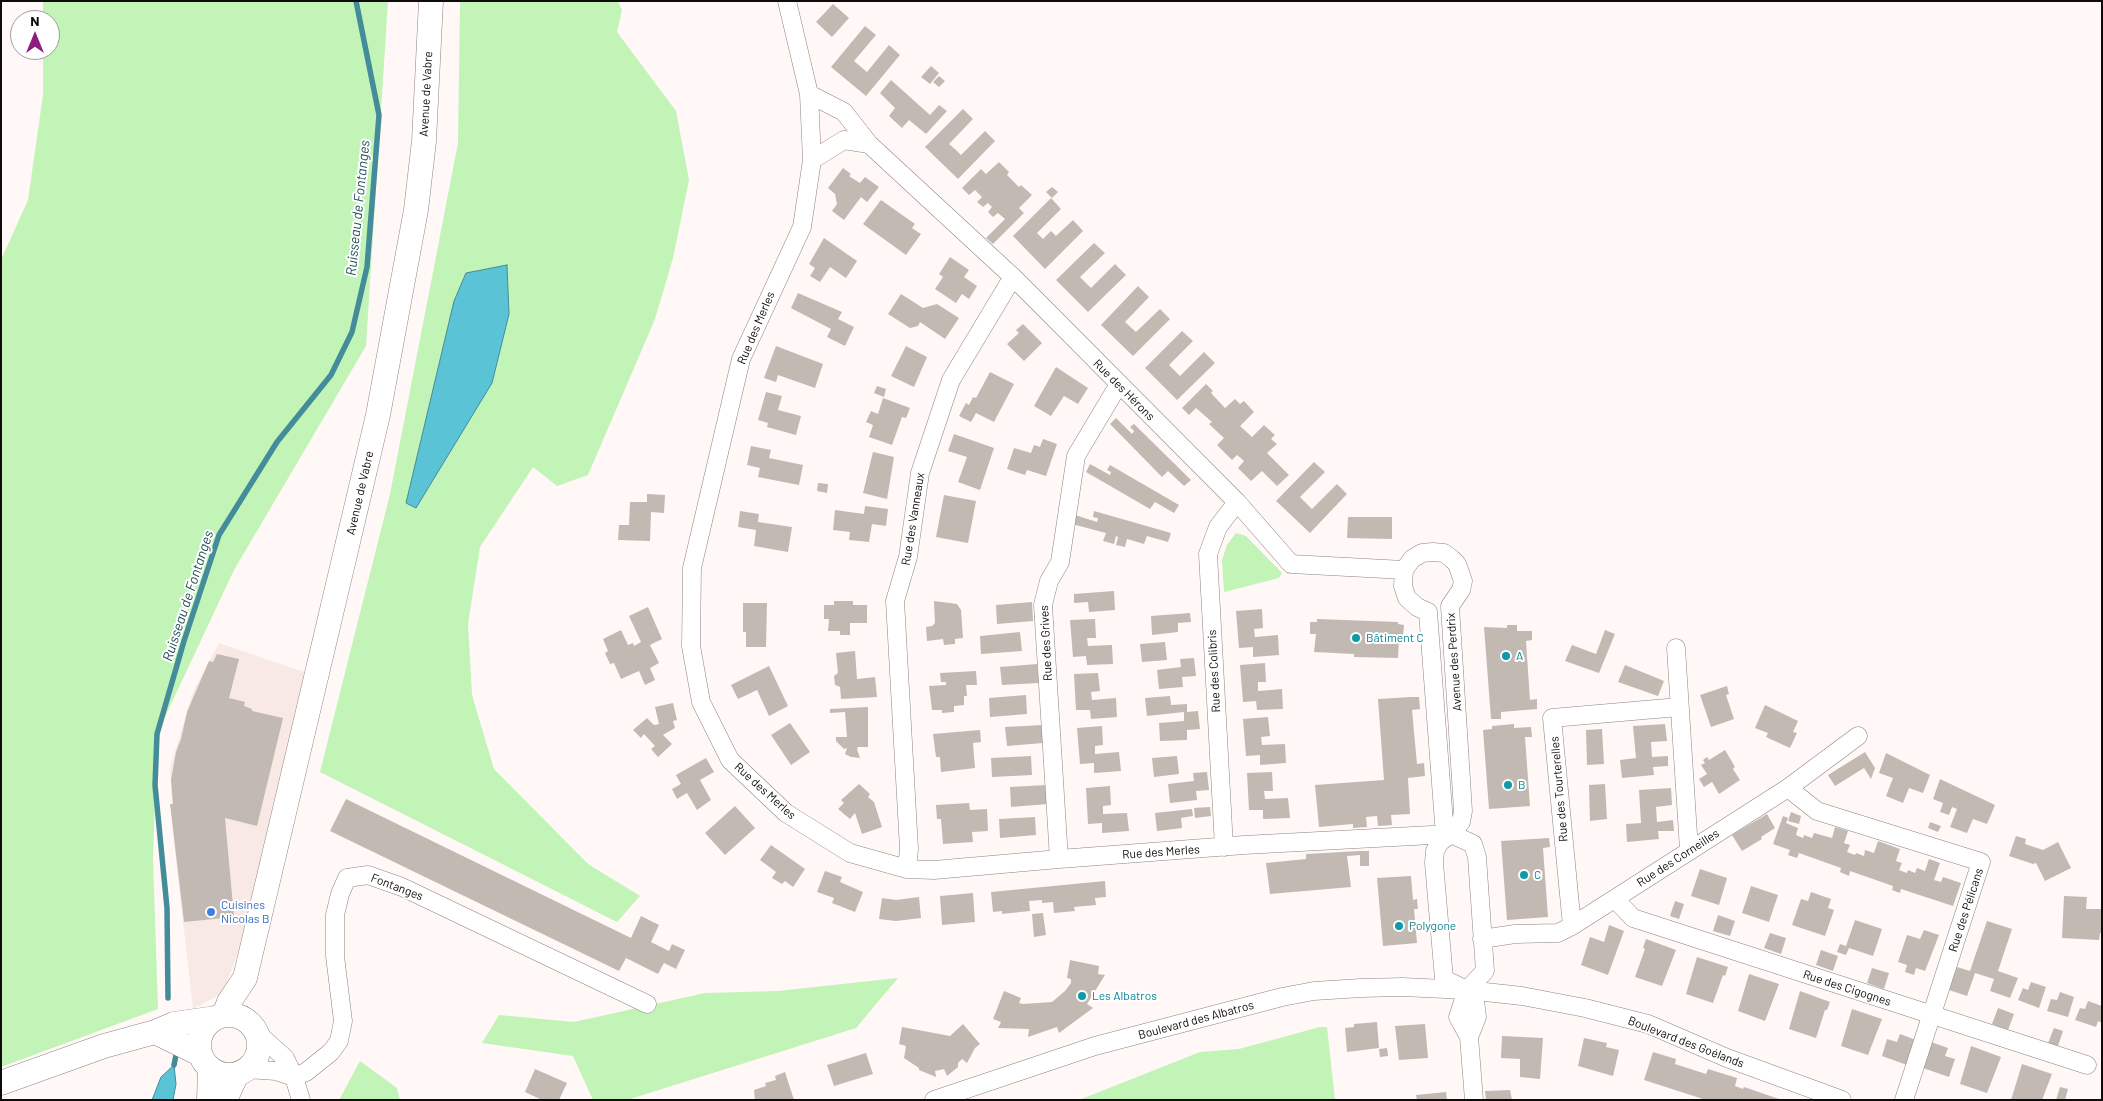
<!DOCTYPE html>
<html>
<head>
<meta charset="utf-8">
<style>
  body { margin:0 }
  #map { position:relative; width:2103px; height:1101px; overflow:hidden; background:#fff8f6; font-family:Barlow,sans-serif }
  canvas { display:block }
  .frame { position:absolute; inset:0; border:2px solid #0f0b0a; pointer-events:none }
  .north { position:absolute; left:10px; top:10px; width:50px; height:50px; box-sizing:border-box; background:#fff; border:1px solid #9f9d9d; border-radius:50%; rotate:0deg; font-size:14px; font-weight:700; line-height:20px; text-align:center; color:#0f0b0a }
  .north::after { content:''; display:block; margin:auto; width:18px; height:22px; background:#8e1c7e; clip-path:polygon(50% 0,100% 100%,50% 72%,0 100%) }
</style>
</head>
<body>
<div id="map">
<canvas width="2103" height="1101"></canvas>
<div class="frame"></div>
<div class="north">N</div>
</div>
<script>
const ctx = document.querySelector('canvas').getContext('2d');
ctx.lineJoin = 'round';
function fillPath(path, color) { ctx.fillStyle = color; ctx.fill(path, 'evenodd'); }
const shape = rows => new Path2D(rows.map(r => 'M' + r).join(''));
function strokePath(path, color, width, dash) { ctx.strokeStyle = color; ctx.lineWidth = width; ctx.lineCap = dash ? 'butt' : 'round'; ctx.setLineDash(dash || []); ctx.stroke(path); }
function write(font, color, halo, rows, align = 'center') {
  ctx.font = font + ' Barlow,sans-serif'; ctx.lineWidth = 4; ctx.setLineDash([]); ctx.textBaseline = 'middle'; ctx.strokeStyle = halo; ctx.fillStyle = color; for (const [text, x, y, turn = 0] of rows) {
    ctx.save(); ctx.translate(x, y); ctx.rotate((+turn || 0) * Math.PI / 180); ctx.textAlign = isNaN(turn) ? turn : align; if (halo) ctx.strokeText(text, 0, 0); ctx.fillText(text, 0, 0); ctx.restore();
  }
}
fillPath(shape([
  [219,643,307,673,239,950,223,993,193,1009,174,842,170,768,193,692]
]), '#f8e9e4');
fillPath(shape([
  [43,1,388,1,366,346,234,570,157,734,153,859,158,1009,1,1067,1,260,28,200,43,95,43,50,50,50,50,20,43,20],
  [460,1,618,1,622,10,617,32,676,111,689,180,673,258,655,319,588,475,557,486,533,467,480,547,468,624,472,695,494,769,588,864,640,896,617,922,320,772,390,494,458,143],
  [1236,533,1246,536,1282,573,1279,578,1224,592,1222,560,1227,545],
  [898,978,856,1028,627,1100,593,1100,573,1056,482,1043,499,1015,574,1022,705,993,778,991],
  [1320,1027,1327,1027,1335,1100,1079,1100,1200,1052,1239,1049],
  [360,1061,397,1088,400,1100,339,1100]
]), '#c2f3b7');
const water = shape([
  [507,265,509,314,492,383,416,508,406,503,454,301,466,273,507,265],
  [174,1065,176,1084,173,1100,152,1100,161,1077,174,1065]
]);
fillPath(water, '#5bc3d6');
strokePath(water, '#448c99', 1);
strokePath(shape([
  [168,998,167,908,155,785,157,734,184,641,219,535,277,442,331,375,352,332,367,267,379,115,356,1],
  [174,1065,176,1055]
]), '#448c99', 5.5);
fillPath(shape([
  [833,4,849,18,832,37,816,22],
  [865,26,876,35,854,61,867,72,889,45,900,55,866,96,831,67],
  [931,66,939,73,930,84,921,77],
  [939,76,945,81,939,87,933,82],
  [891,80,930,115,939,105,947,111,926,134,909,120,902,128,889,116,895,108,880,93],
  [963,109,973,119,949,144,956,150,961,155,985,131,995,141,958,179,925,147],
  [999,162,1009,172,1007,175,1019,187,1021,185,1032,195,1019,208,1024,213,993,244,986,238,1005,219,998,213,993,217,988,212,992,207,988,203,983,207,977,202,982,197,975,190,969,195,962,188,981,169,986,174],
  [843,168,851,174,849,176,860,183,865,177,879,187,867,202,861,197,844,220,832,211,837,204,835,194,828,188],
  [1052,187,1058,192,1052,198,1046,192],
  [1051,198,1061,209,1037,233,1043,239,1051,231,1056,236,1073,220,1083,231,1045,269,1013,236],
  [881,200,915,224,912,228,921,234,906,255,863,224],
  [824,238,857,261,846,278,830,267,820,282,810,276,815,268,809,264],
  [1094,243,1105,253,1080,277,1091,288,1115,264,1126,275,1088,312,1056,280],
  [950,257,969,270,964,277,977,286,969,299,962,294,956,303,935,289,943,277,939,274],
  [1138,286,1149,297,1125,322,1136,332,1160,309,1170,319,1133,356,1101,325],
  [798,293,842,312,838,319,854,327,845,346,827,337,831,329,791,308],
  [901,294,923,308,937,304,959,318,945,339,920,322,918,326,910,328,888,314],
  [1023,324,1042,343,1024,361,1007,344,1019,333,1016,330],
  [1182,331,1193,341,1169,365,1180,376,1204,352,1215,363,1177,400,1145,368],
  [776,346,823,364,815,388,778,375,776,382,764,378],
  [906,346,927,357,914,387,891,376],
  [1056,367,1088,388,1078,404,1064,396,1051,416,1034,406],
  [990,372,1014,384,994,422,976,413,971,422,959,416,966,403,969,405,973,397,976,398],
  [1206,384,1213,391,1211,393,1225,408,1235,399,1240,404,1244,401,1254,412,1240,426,1252,437,1264,425,1275,435,1271,439,1277,444,1267,453,1289,475,1277,486,1262,471,1251,481,1238,468,1244,461,1243,460,1237,455,1232,460,1217,445,1224,438,1209,424,1212,422,1196,408,1189,415,1182,408],
  [877,386,886,389,884,397,874,393],
  [766,392,782,396,778,410,801,416,796,435,767,427,768,423,758,420],
  [883,398,910,408,906,418,902,417,892,445,869,437,873,425,866,422,871,411,878,414],
  [1116,418,1132,434,1134,431,1130,427,1134,424,1191,480,1184,486,1168,471,1162,477,1110,424],
  [954,434,994,448,980,490,958,482,967,457,948,451],
  [1043,439,1057,444,1046,476,1027,470,1025,475,1007,469,1014,448,1031,453,1034,445,1040,447],
  [751,446,771,450,769,458,803,465,799,485,758,477,760,468,747,465],
  [873,452,894,457,887,499,863,493],
  [1314,462,1325,472,1300,497,1312,509,1337,484,1347,494,1310,533,1276,501],
  [1090,464,1110,475,1111,472,1107,470,1110,465,1179,505,1174,513,1155,502,1150,509,1086,472],
  [818,483,828,484,827,493,817,491],
  [647,494,665,495,664,513,651,512,650,541,618,540,619,525,629,525,630,502,647,502],
  [944,495,976,501,968,543,936,537],
  [865,506,888,509,886,526,872,524,869,542,849,540,850,532,833,530,835,510,864,514],
  [740,511,759,514,758,522,792,527,788,552,754,546,756,530,738,527],
  [1094,511,1171,533,1168,542,1147,536,1144,544,1127,539,1125,547,1116,545,1118,537,1116,536,1114,544,1103,541,1106,533,1072,524,1075,515,1097,522,1098,518,1093,517],
  [1348,517,1392,517,1392,539,1347,538],
  [1114,591,1115,610,1089,612,1088,602,1074,603,1074,594],
  [834,601,853,601,853,605,867,605,867,623,850,623,850,635,840,635,840,631,828,631,829,619,824,619,824,605,834,605],
  [934,601,957,604,961,610,963,638,955,639,955,644,944,645,943,639,927,641,926,627,932,626,935,623],
  [1032,602,1033,621,997,624,996,605],
  [743,603,767,603,766,647,746,647,746,632,743,632],
  [648,607,662,639,650,645,659,663,650,668,655,680,645,685,639,671,621,679,614,663,610,664,605,653,608,651,603,639,621,630,628,645,633,643,634,646,641,642,629,616],
  [1262,609,1263,628,1254,629,1255,637,1278,635,1279,655,1253,657,1253,647,1239,648,1236,611],
  [1190,613,1191,622,1178,623,1178,632,1152,635,1151,616],
  [1095,619,1096,638,1087,638,1088,646,1112,645,1113,664,1087,665,1086,656,1073,657,1070,620],
  [1317,619,1398,622,1398,624,1404,625,1403,637,1397,636,1399,639,1398,658,1354,657,1354,654,1314,652,1316,634,1310,634,1310,622,1317,622],
  [1507,625,1517,625,1517,631,1532,631,1532,640,1526,641,1530,700,1537,699,1537,709,1501,712,1501,719,1491,719,1484,627,1507,628],
  [1605,630,1615,634,1599,673,1565,661,1572,645,1596,654],
  [1020,632,1022,651,981,654,980,636],
  [1165,642,1167,660,1142,662,1140,644],
  [855,651,857,679,875,677,877,697,841,699,840,687,835,685,834,676,838,673,836,653],
  [217,654,239,659,229,698,245,702,244,706,252,709,252,711,283,718,257,826,225,818,234,917,184,922,170,804,173,804,171,780,176,752,181,739,187,712,209,661,213,662],
  [1194,658,1196,676,1182,677,1183,687,1159,689,1157,670,1181,667,1180,659],
  [1265,663,1266,682,1258,682,1258,691,1282,689,1283,709,1257,710,1256,701,1243,702,1240,665],
  [1037,664,1039,683,1002,685,1000,667],
  [1625,665,1664,681,1658,696,1618,682],
  [769,666,788,706,769,716,757,690,738,699,731,685],
  [976,671,977,685,966,685,967,696,964,696,964,705,954,706,954,712,942,713,942,710,932,710,929,686,946,685,946,682,941,682,940,673],
  [1098,673,1100,691,1091,692,1092,700,1116,698,1117,717,1091,719,1090,710,1076,710,1074,674],
  [1727,686,1729,694,1726,695,1734,719,1711,727,1700,695],
  [1026,695,1027,714,990,717,989,698],
  [1170,696,1171,705,1187,704,1187,712,1198,711,1200,729,1187,730,1187,740,1160,741,1159,723,1184,721,1184,712,1147,716,1145,698],
  [1411,697,1419,697,1420,709,1412,710,1417,764,1424,763,1425,776,1408,778,1410,814,1391,815,1392,825,1378,826,1377,816,1366,817,1367,827,1353,828,1353,824,1319,827,1315,785,1384,780,1378,699],
  [673,703,677,720,673,721,675,728,663,735,672,744,658,757,651,749,655,746,644,734,641,738,633,730,647,718,654,725,659,724,655,707],
  [1765,705,1798,721,1793,732,1797,733,1790,748,1766,737,1768,733,1755,728],
  [868,707,868,747,858,747,857,749,860,758,851,757,845,754,847,748,844,749,836,741,836,737,847,737,845,712,830,713,830,709],
  [1268,717,1270,736,1261,737,1262,745,1285,744,1286,763,1260,765,1260,755,1246,756,1243,719],
  [790,723,810,752,791,765,771,735],
  [1514,724,1514,728,1531,727,1532,737,1525,737,1530,806,1489,809,1483,730,1492,729,1492,726],
  [1665,724,1667,741,1651,742,1652,757,1668,756,1668,766,1653,767,1654,775,1622,778,1620,760,1636,758,1633,726],
  [1042,725,1043,743,1007,746,1005,727],
  [1102,726,1103,745,1095,746,1095,754,1119,752,1121,771,1094,773,1094,763,1080,764,1077,728],
  [1602,729,1604,764,1587,765,1586,730],
  [980,730,981,742,973,743,975,768,941,772,940,757,936,757,933,734],
  [1725,750,1735,767,1733,769,1740,780,1719,794,1712,782,1704,787,1699,779,1707,774,1701,765,1705,763,1703,760,1707,757,1709,760],
  [1865,752,1875,768,1871,779,1864,768,1835,786,1828,775],
  [1886,753,1930,775,1923,793,1909,788,1903,803,1886,796,1893,778,1879,773],
  [1031,756,1032,775,992,777,991,758],
  [1177,756,1179,774,1154,777,1152,758],
  [706,758,714,772,700,780,711,800,697,810,687,793,677,799,672,789,681,784,676,775],
  [1207,772,1209,790,1196,791,1197,800,1170,803,1168,784,1194,781,1193,773],
  [1272,772,1273,791,1264,791,1265,799,1288,798,1290,818,1263,819,1263,810,1249,810,1247,773],
  [1940,779,1995,805,1987,824,1973,819,1967,833,1950,827,1957,809,1952,807,1949,815,1940,812,1943,803,1933,799],
  [859,784,870,794,868,797,874,802,882,827,862,834,855,813,850,819,838,809,844,803,841,800],
  [1605,784,1607,819,1590,821,1589,785],
  [1046,785,1048,804,1011,807,1010,787],
  [1110,786,1111,805,1103,806,1103,814,1127,813,1129,831,1102,833,1102,823,1088,824,1086,788],
  [1671,788,1672,805,1656,807,1657,822,1673,820,1674,831,1658,831,1659,839,1627,842,1626,824,1641,823,1639,790],
  [346,799,631,938,641,916,659,925,651,942,669,951,672,944,685,950,676,969,664,963,658,974,626,958,619,971,330,831],
  [969,803,970,810,987,809,988,831,972,832,973,842,943,844,941,819,937,819,936,805],
  [735,806,755,828,725,855,705,833],
  [1210,807,1211,816,1195,818,1194,808],
  [1192,809,1193,816,1181,818,1182,828,1157,831,1155,813],
  [1791,812,1801,816,1799,824,1788,821],
  [1767,814,1775,828,1761,837,1762,839,1742,851,1732,835],
  [1783,816,1788,818,1786,823,1798,828,1796,835,1803,838,1804,835,1812,838,1814,833,1832,838,1835,827,1848,831,1844,843,1850,845,1847,852,1855,855,1856,853,1864,856,1865,850,1874,853,1878,841,1900,849,1896,861,1902,863,1899,870,1907,873,1908,870,1915,873,1917,868,1925,871,1929,859,1940,863,1934,880,1941,882,1943,877,1961,883,1953,906,1901,889,1900,893,1892,890,1893,886,1850,871,1849,876,1840,872,1841,868,1799,853,1797,858,1788,855,1790,850,1773,844],
  [1035,817,1036,835,1000,838,999,819],
  [1930,822,1941,826,1938,832,1928,828],
  [2016,836,2026,839,2025,844,2043,850,2058,842,2071,868,2045,881,2036,863,2033,864,2009,856],
  [1549,838,1550,847,1543,848,1548,917,1507,920,1501,841],
  [771,845,805,869,793,887,785,881,782,884,772,878,776,872,760,860],
  [1360,851,1369,851,1369,866,1360,866,1360,855,1347,856,1351,887,1270,894,1266,863,1306,859,1306,854],
  [1700,869,1727,878,1719,905,1691,896],
  [825,871,842,877,840,882,863,892,855,912,832,903,834,898,817,892],
  [1411,876,1413,900,1417,899,1418,909,1414,909,1417,943,1383,946,1377,878],
  [1105,881,1106,897,1095,898,1096,905,1074,907,1075,911,1054,913,1053,902,1042,903,1042,900,1029,901,1030,911,1002,914,1002,911,993,912,991,892],
  [1751,886,1778,895,1769,922,1742,913],
  [1811,892,1831,899,1828,908,1834,910,1825,936,1792,925,1801,899,1808,901],
  [973,893,975,922,942,925,940,896],
  [2064,896,2087,897,2086,909,2102,909,2102,933,2100,933,2099,940,2062,938],
  [919,897,921,918,896,921,879,919,882,898,896,900],
  [1675,901,1684,904,1679,919,1670,916],
  [1043,913,1046,935,1034,937,1032,914],
  [1718,915,1735,921,1730,936,1713,931],
  [1855,920,1882,929,1873,956,1849,948,1846,955,1837,952,1840,944,1846,946],
  [1987,921,2012,929,1998,971,2018,978,2010,998,1990,991,1994,979,1975,973,1967,996,1949,990,1957,967,1970,971],
  [1609,925,1624,931,1608,975,1581,965,1590,937,1604,942],
  [1924,930,1939,935,1925,971,1916,968,1914,975,1905,972,1907,965,1898,962,1907,935,1920,939],
  [1770,933,1786,938,1781,954,1764,948],
  [1646,939,1676,950,1662,986,1635,977,1645,949,1643,948],
  [1821,950,1838,956,1833,971,1816,965],
  [1697,957,1728,967,1725,976,1723,975,1713,1003,1686,994],
  [1070,960,1099,966,1098,974,1105,975,1087,1004,1093,1008,1059,1033,1057,1027,1028,1037,1029,1029,998,1028,1001,1022,993,1019,1004,991,1021,998,1019,1003,1023,1004,1052,1002,1065,991,1071,983,1071,979,1067,978],
  [1872,968,1889,973,1884,989,1867,983],
  [1749,974,1779,984,1765,1021,1738,1011],
  [2031,982,2046,987,2039,1008,2018,1000,2023,988,2028,990],
  [1800,991,1830,1002,1827,1010,1825,1010,1816,1038,1789,1029],
  [2060,992,2074,997,2068,1017,2047,1011,2051,999,2057,1000],
  [2088,1001,2102,1006,2102,1023,2098,1021,2096,1027,2075,1020,2080,1008,2085,1009],
  [1998,1008,2014,1014,2008,1030,1992,1024],
  [1852,1009,1882,1019,1868,1055,1841,1046],
  [1377,1022,1379,1048,1347,1052,1345,1028,1354,1027,1354,1024],
  [963,1024,980,1044,975,1048,967,1063,962,1059,958,1063,958,1067,947,1076,944,1069,935,1071,936,1077,919,1070,919,1068,904,1058,906,1046,899,1044,902,1027,950,1036],
  [1425,1024,1428,1058,1399,1060,1395,1026],
  [2054,1028,2063,1031,2058,1046,2048,1043],
  [1900,1034,1916,1040,1907,1065,1882,1056,1887,1039,1897,1042],
  [1502,1036,1543,1038,1540,1079,1520,1077,1520,1059,1501,1058],
  [1584,1038,1607,1043,1606,1047,1619,1050,1613,1076,1578,1066],
  [1931,1042,1948,1048,1945,1056,1955,1059,1949,1077,1923,1068],
  [1971,1046,2001,1057,1987,1093,1960,1084],
  [1387,1048,1388,1056,1380,1057,1379,1049],
  [1653,1052,1676,1059,1675,1064,1706,1074,1708,1069,1737,1078,1735,1086,1743,1089,1744,1087,1782,1100,1706,1100,1644,1080],
  [866,1053,873,1074,834,1086,827,1065],
  [2022,1064,2052,1074,2042,1100,2011,1100],
  [535,1069,567,1083,559,1100,542,1100,525,1092],
  [785,1072,794,1100,755,1100,754,1090,766,1086,765,1083,776,1080,775,1076],
  [2060,1087,2068,1089,2065,1100,2056,1100],
  [1510,1090,1512,1100,1486,1100,1485,1091],
  [1446,1092,1447,1100,1417,1100,1416,1095]
]), '#c2b9b3');
const street = shape([
  [787,1,809,94,812,160],
  [809,94,844,112,869,144],
  [1404,570,1291,564,1237,502,1014,278,869,144,844,140,812,160,802,227,741,359,692,568,691,646,701,702,730,760,786,813,850,853,907,869,934,870,1059,859,1244,845,1451,834],
  [1676,648,1689,850],
  [1788,788,1817,811,1981,862,1904,1100],
  [1224,847,1208,554,1218,527,1237,502],
  [1059,859,1043,605,1049,581,1060,562,1076,456,1119,384],
  [907,869,909,849,895,601,908,557,920,473,951,380,1008,285,1014,278],
  [1615,899,1633,918,2087,1065],
  [1572,926,1552,718,1679,707],
  [1482,939,1515,934,1558,933,1572,926,1788,788,1858,736],
  [256,1032,285,1058,294,1077,301,1100],
  [1469,1037,1477,1017,1475,1000,1467,990,1444,979,1434,863,1435,851,1440,842,1451,834,1461,822,1463,811,1450,606,1461,590,1463,581,1457,564,1452,559,1444,553,1433,552,1422,553,1412,559,1404,570,1403,586,1407,598,1417,607,1428,612,1444,823,1451,834,1473,844,1477,857,1485,971,1467,990,1458,1017,1469,1037,1474,1100],
  [247,1069,276,1071,294,1077],
  [294,1077,306,1072,331,1052,339,1041,343,1021,335,956,335,915,340,894,347,878,368,875,402,887,647,1004],
  [934,1100,1095,1046,1282,997,1314,991,1361,988,1402,987,1467,990,1522,996,1585,1008,1648,1024,1727,1058,1842,1100]
]);
const secondary = shape([
  [224,1015,229,1002,245,978,378,415,416,210,424,141,431,1],
  '199 1045a30 30 0 1 1 60 0a30 30 0 1 1-60 0Z',
  [155,1032,200,1054],
  [1,1083,104,1046,155,1032,174,1024,216,1018],
  [209,1100,210,1068],
  [225,1100,237,1074]
]);
strokePath(street, '#8e8480', 19);
strokePath(secondary, '#8e8480', 25);
strokePath(street, '#fff', 18);
strokePath(secondary, '#fff', 24);
for (const [x, y, r, color] of [
  [1356,638,5,"#0f9aa8"],
  [1506,656,5,"#0f9aa8"],
  [1508,785,5,"#0f9aa8"],
  [1524,875,5,"#0f9aa8"],
  [211,912,5,"#3f7fe0"],
  [1399,926,5,"#0f9aa8"],
  [1082,996,5,"#0f9aa8"]
]) { const dot = new Path2D(); dot.arc(x, y, r, 0, 2 * Math.PI); ctx.fillStyle = color; ctx.fill(dot); strokePath(dot, '#fff', 2); }
write('12px', '#0f0b0a', '#fff', [
  ["Avenue de Vabre",426,94,-87],
  ["Rue des Merles",756,328,-67],
  ["Rue des Hérons",1124,390,45],
  ["Avenue de Vabre",360,493,-77],
  ["Rue des Vanneaux",913,519,-81],
  ["Rue des Grives",1046,643,-93],
  ["Avenue des Perdrix",1454,662,-94],
  ["Rue des Colibris",1214,671,-93],
  ["Rue des Tourterelles",1559,789,-95],
  ["Rue des Merles",765,791,42],
  ["Rue des Merles",1161,852,-4],
  ["Rue des Corneilles",1678,858,-33],
  ["Fontanges",397,887,21],
  ["Rue des Pélicans",1966,910,-72],
  ["Rue des Cigognes",1847,988,18],
  ["Boulevard des Albatros",1196,1020,-15],
  ["Boulevard des Goélands",1686,1042,21]
]);
write('12px', '#0d838f', '#fff', [
  ["Bâtiment C",1366,638],
  ["A",1516,656],
  ["B",1518,785],
  ["C",1534,875],
  ["Polygone",1409,926],
  ["Les Albatros",1092,996]
], 'left');
write('12px', '#366cbe', '#fff', [
  ["Cuisines",221,905],
  ["Nicolas B",221,919]
], 'left');
write('italic 14px', '#24515a', '#fff', [
  ["Ruisseau de Fontanges",358,208,-84],
  ["Ruisseau de Fontanges",188,596,-72]
]);
</script>
</body>
</html>
